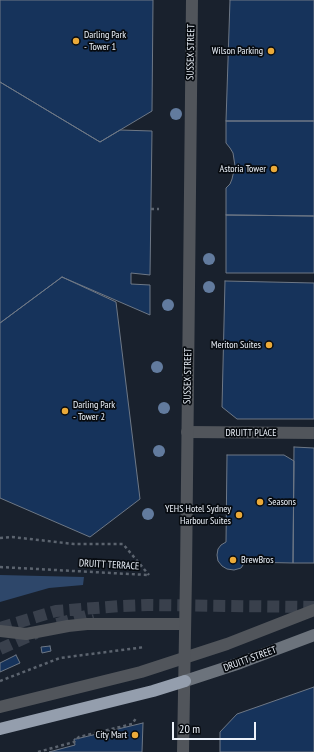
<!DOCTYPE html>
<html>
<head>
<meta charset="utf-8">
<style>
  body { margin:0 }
  #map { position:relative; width:314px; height:752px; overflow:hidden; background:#19212d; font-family:"PT Sans Narrow",sans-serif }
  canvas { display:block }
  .scale { position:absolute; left:172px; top:722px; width:84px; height:18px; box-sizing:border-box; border:2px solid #edf3fb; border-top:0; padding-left:5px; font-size:12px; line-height:14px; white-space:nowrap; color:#edf3fb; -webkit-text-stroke:3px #070b10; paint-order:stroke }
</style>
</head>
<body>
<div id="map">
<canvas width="314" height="752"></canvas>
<div class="scale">20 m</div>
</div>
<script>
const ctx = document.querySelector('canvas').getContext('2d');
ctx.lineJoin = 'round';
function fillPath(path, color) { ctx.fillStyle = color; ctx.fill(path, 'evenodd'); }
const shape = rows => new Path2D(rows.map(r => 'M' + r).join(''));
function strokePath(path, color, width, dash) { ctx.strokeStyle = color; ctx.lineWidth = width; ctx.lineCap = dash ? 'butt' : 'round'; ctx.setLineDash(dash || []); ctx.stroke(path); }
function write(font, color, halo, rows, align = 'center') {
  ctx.font = font + ' "PT Sans Narrow",sans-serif'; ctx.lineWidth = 3.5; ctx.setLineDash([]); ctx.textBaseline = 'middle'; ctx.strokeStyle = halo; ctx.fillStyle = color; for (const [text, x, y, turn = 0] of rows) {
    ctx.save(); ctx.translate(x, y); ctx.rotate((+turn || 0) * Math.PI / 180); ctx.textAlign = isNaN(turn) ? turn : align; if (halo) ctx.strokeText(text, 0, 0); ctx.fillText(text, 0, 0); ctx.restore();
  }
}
fillPath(shape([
  [0,575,84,577,83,585,49,588,0,602]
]), '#2e476a');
const building = shape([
  [0,0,153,0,152,111,100,142,0,82,0,0],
  [230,0,314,0,314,121,226,121,230,0],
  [0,82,100,142,120,130,152,131,150,275,131,273,131,284,150,285,150,315,62,277,0,323,0,82],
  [226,121,314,121,314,216,226,215,226,188,230,184,232,179,235,166,233,153,230,148,226,143,226,121],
  [226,215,314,216,314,273,226,273,226,215],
  [62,277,116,302,140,499,90,537,0,498,0,323,62,277],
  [225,281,314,283,314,419,237,419,222,407,225,281],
  [294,447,314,448,314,563,293,563,294,447],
  [227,455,284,455,294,461,293,563,245,562,241,568,234,570,227,569,222,566,218,561,217,555,218,549,221,545,226,542,227,455],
  [50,646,51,651,42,653,41,647,50,646],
  [16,655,20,663,0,672,0,663,16,655],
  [314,687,314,752,220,752,220,732,237,714,314,687],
  [143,723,142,752,49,752,75,745,74,739,76,739,143,723]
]);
fillPath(building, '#16335b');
strokePath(building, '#6e7886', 1);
strokePath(shape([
  [57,624,93,614],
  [0,628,56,611,121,606,148,605,314,607],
  [0,649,36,633]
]), '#39404c', 12, [12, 6]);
strokePath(shape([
  [151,209,159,209],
  [0,538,12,537,74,544,123,544,149,575],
  [0,567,148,575],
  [0,681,60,658,145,647],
  [38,752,74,742,79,737,132,724,137,717]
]), '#5c646f', 2.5, [3, 3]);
strokePath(shape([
  [187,432,314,433],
  [0,631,26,634,68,626,87,624,185,624],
  [0,707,141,672,227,644,314,610]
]), '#51555b', 12);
strokePath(shape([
  [183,752,186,575,192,0]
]), '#51555b', 12);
strokePath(shape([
  [185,681,240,663,314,635]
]), '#6c737c', 12);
strokePath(shape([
  [0,729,153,691,185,681]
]), '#949ead', 12);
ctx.fillStyle = '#627b9e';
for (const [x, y] of [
  [176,114],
  [209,259],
  [209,287],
  [168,305],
  [157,367],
  [164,408],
  [159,451],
  [148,514]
]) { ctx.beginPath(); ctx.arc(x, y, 6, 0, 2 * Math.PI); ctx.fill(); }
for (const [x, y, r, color] of [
  [76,41,4,"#ebaa39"],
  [271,51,4,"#ebaa39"],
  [274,169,4,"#ebaa39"],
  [269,345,4,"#ebaa39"],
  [65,411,4,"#ebaa39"],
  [260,502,4,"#ebaa39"],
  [239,515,4,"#ebaa39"],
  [233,560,4,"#ebaa39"],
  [135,735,4,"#ebaa39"]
]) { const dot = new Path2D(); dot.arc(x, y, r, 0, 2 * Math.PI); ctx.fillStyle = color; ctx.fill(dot); strokePath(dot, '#070b10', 1.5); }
write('10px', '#edf3fb', '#070b10', [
  ["Darling Park",84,35,"left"],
  ["- Tower 1",84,47,"left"],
  ["Wilson Parking",263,51],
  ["Astoria Tower",266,169],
  ["Meriton Suites",261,345],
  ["Darling Park",73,405,"left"],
  ["- Tower 2",73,417,"left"],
  ["Seasons",268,502,"left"],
  ["YEHS Hotel Sydney",231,509],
  ["Harbour Suites",231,521],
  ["BrewBros",241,560,"left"],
  ["City Mart",127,735]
], 'right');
write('10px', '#edf3fb', '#070b10', [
  ["SUSSEX STREET",191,52,-89],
  ["SUSSEX STREET",188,376,-89],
  ["DRUITT PLACE",251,433],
  ["DRUITT TERRACE",109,565,3],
  ["DRUITT STREET",250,659,-20]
]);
</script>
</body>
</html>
